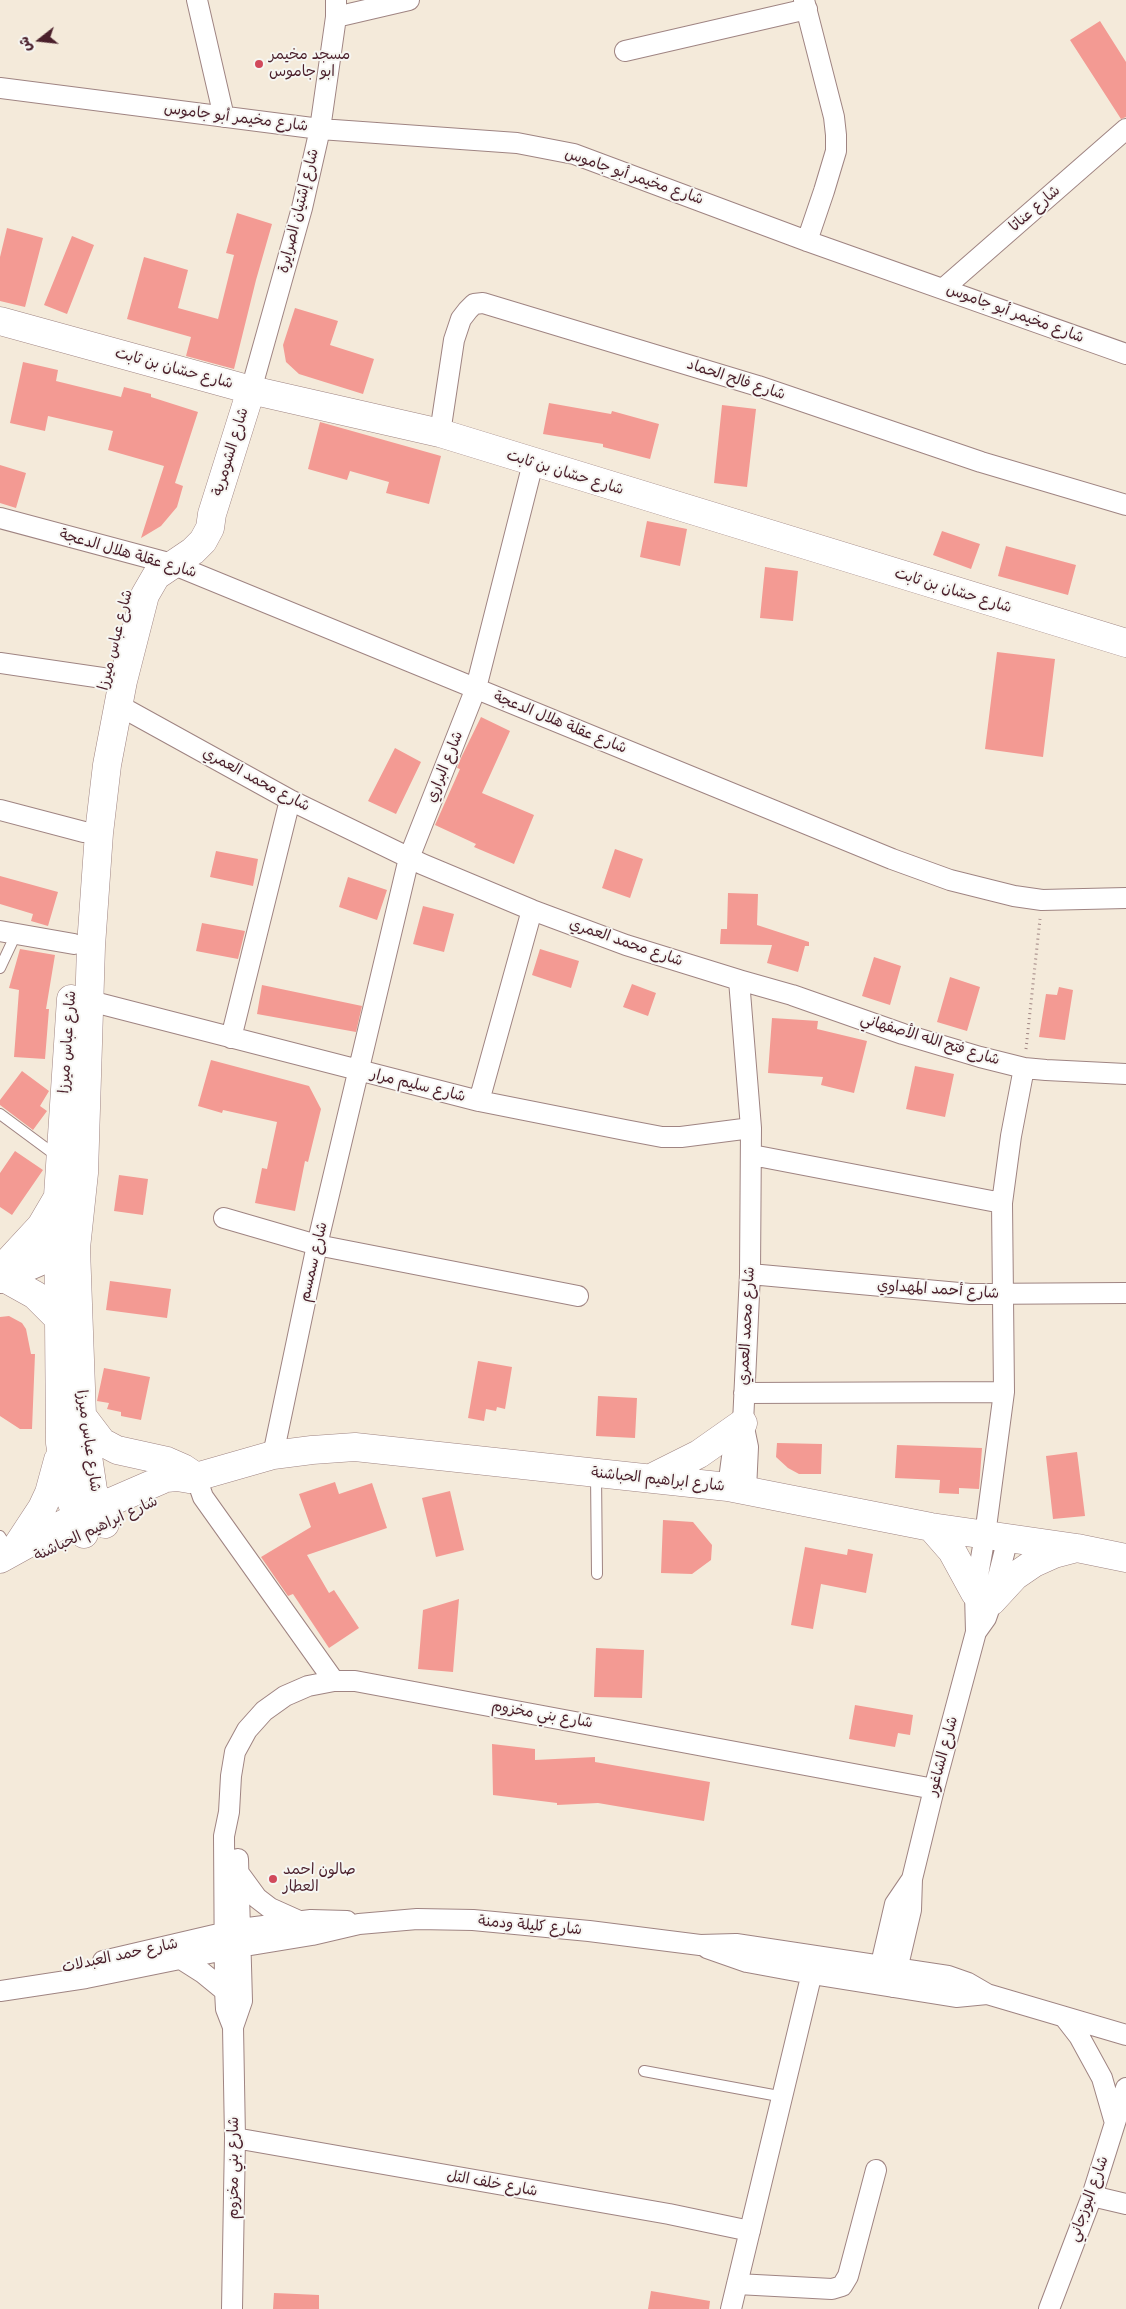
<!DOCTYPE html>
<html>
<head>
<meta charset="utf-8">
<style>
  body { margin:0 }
  #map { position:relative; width:1126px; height:2309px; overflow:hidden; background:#f4eada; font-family:"Balsamiq Sans","Playpen Sans Arabic",sans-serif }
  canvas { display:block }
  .north { position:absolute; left:15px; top:15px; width:50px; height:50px; -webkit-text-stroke:4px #f6f6f2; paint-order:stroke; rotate:254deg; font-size:14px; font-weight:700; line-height:20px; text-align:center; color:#4a1f2b }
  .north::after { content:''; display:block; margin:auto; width:18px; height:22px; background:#4a1f2b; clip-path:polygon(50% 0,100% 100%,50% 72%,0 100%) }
</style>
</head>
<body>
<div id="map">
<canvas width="1126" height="2309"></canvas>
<div class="north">ش</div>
</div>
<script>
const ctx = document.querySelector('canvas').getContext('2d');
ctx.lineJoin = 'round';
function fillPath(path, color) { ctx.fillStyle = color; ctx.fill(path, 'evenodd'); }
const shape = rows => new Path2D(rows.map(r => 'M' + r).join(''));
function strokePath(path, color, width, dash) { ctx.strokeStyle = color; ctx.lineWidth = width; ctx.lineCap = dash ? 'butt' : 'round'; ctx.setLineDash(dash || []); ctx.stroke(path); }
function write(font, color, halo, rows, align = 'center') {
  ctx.font = font + ' "Balsamiq Sans","Playpen Sans Arabic",sans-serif'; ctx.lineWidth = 4; ctx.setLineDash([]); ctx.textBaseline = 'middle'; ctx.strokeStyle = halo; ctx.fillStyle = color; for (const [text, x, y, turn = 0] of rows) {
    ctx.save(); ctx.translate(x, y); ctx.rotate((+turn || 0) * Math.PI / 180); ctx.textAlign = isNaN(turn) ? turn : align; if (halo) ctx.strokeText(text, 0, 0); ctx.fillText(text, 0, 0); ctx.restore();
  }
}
fillPath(shape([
  [1100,21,1126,62,1126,117,1121,119,1070,40],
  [237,213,272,224,256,280,234,369,186,356,191,337,127,319,144,257,188,270,178,308,218,319,234,255,226,253],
  [7,228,43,238,25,307,0,301,0,257],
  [72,236,94,245,67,314,44,305],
  [295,308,338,321,330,345,374,359,363,394,299,374,286,362,283,345],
  [23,362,58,370,56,381,121,397,124,387,151,394,151,397,198,412,175,483,183,486,177,507,161,526,141,538,164,466,108,450,113,431,48,416,45,431,10,423],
  [549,403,611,414,612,411,659,424,650,459,603,447,603,444,543,434],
  [722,405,756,409,747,487,714,483],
  [320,422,441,456,429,504,386,493,389,482,350,471,347,480,308,469],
  [0,465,26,473,16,508,0,503],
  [647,521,687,529,680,566,640,557],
  [942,531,980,544,971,569,933,555],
  [1006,546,1076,565,1068,595,998,576],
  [765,567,798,571,793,621,760,618],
  [997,652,1055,659,1043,757,985,749],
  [481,717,510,731,482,793,534,815,514,864,474,847,476,844,435,825,460,769,457,768,461,758],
  [395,748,421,762,396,814,368,801],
  [615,849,643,859,630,898,602,888],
  [216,851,258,859,253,886,210,877],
  [0,876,58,892,48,926,31,921,33,914,0,904],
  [348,877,387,890,377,920,339,907],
  [728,893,758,894,757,925,809,942,809,946,805,946,798,972,767,963,772,945,720,944,721,929,727,929],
  [423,906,454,914,444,952,413,944],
  [202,923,245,931,238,959,196,951],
  [20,949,55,955,46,1009,49,1009,45,1059,14,1057,19,990,9,988],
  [540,949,579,961,571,988,532,975],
  [874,957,901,966,890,1005,862,996],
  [950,977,980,987,967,1031,937,1022],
  [632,984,656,993,648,1016,623,1007],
  [262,985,362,1006,356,1032,257,1014],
  [1059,987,1073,990,1065,1040,1039,1037,1046,994,1057,995],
  [772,1018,818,1021,817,1029,867,1041,854,1093,821,1085,823,1077,768,1073],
  [211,1060,309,1086,321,1109,308,1162,305,1161,295,1211,255,1203,262,1168,267,1169,277,1122,223,1110,222,1113,198,1106],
  [915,1066,954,1074,945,1117,906,1109],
  [22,1071,49,1091,40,1106,47,1111,33,1130,0,1105,0,1100],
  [15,1151,43,1170,12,1215,0,1207,0,1173],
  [119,1175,148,1179,143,1215,114,1211],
  [110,1281,171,1289,167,1318,106,1310],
  [9,1316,22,1323,26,1329,31,1354,35,1354,32,1429,20,1429,0,1416,0,1317],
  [478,1361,512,1367,505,1409,497,1407,496,1411,486,1409,484,1421,468,1418],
  [104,1368,150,1377,141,1420,121,1416,121,1412,107,1409,109,1403,97,1401],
  [598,1396,637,1398,635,1438,596,1436],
  [777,1443,822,1444,821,1474,799,1474,788,1468,776,1457],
  [897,1445,982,1448,979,1489,959,1488,959,1494,939,1493,940,1480,895,1478],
  [1077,1452,1085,1516,1053,1519,1046,1456],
  [335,1482,339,1494,372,1483,387,1528,307,1555,329,1593,334,1590,359,1628,329,1648,293,1594,288,1596,261,1557,311,1527,299,1494],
  [450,1491,464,1550,436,1557,422,1498],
  [663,1520,693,1522,712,1545,711,1560,692,1574,661,1573],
  [805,1547,847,1555,848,1549,873,1554,866,1593,821,1584,813,1629,791,1625],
  [459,1599,453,1672,418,1669,423,1610],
  [596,1648,644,1650,642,1698,594,1697],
  [855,1705,913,1715,910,1735,898,1733,895,1747,849,1739],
  [492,1744,535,1749,535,1760,595,1757,595,1762,710,1782,704,1821,598,1803,557,1805,557,1803,493,1795],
  [651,2291,710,2301,709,2309,648,2309],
  [274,2293,319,2295,319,2309,273,2309]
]), '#f39a93');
const lane = shape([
  [0,968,16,934],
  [0,1114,58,1157],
  [596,1474,597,1574],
  [0,1536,10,1551],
  [644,2071,784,2097]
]);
const street = shape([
  [197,0,224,117],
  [804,0,834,117,836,135,836,151,824,191,807,241],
  [336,17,409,0],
  [625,51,807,9],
  [0,88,320,129,517,143,574,154,807,241,1126,354],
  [944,288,1126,129],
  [251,390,302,208,320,129,336,17,336,0],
  [440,433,454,340,461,319,468,310,474,304,483,303,758,386,981,462,1126,505],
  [0,518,172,564,892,859,950,880,1014,896,1042,900,1126,898],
  [0,663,123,681],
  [118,705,290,800,422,864,532,910,626,945,739,980,751,1128,750,1274,743,1423,748,1447,746,1490],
  [0,810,84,832],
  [0,931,74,944],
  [739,980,792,995,903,1034,980,1057,1024,1068,1046,1070,1126,1074],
  [90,1001,479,1101,625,1130,662,1137,681,1137,751,1128],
  [231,1038,290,800],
  [479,1101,532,910],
  [752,1155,1002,1203],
  [224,1218,317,1245,578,1296],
  [9,1264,39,1252,67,1246],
  [750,1274,970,1294,1126,1293],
  [0,1283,69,1253],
  [744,1393,1004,1392],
  [273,1455,317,1245,409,858,476,688,533,463],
  [196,1477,203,1497,334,1681],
  [728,1487,734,1442,743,1423],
  [976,1632,975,1593,985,1535,1004,1392,1002,1203,1011,1136,1024,1068],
  [238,1872,257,1898,270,1908,299,1921],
  [707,1948,747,1962,812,1974,956,1997,987,1994],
  [181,1959,203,1973,225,1991],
  [103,1961,240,1929,311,1920,347,1921],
  [878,1977,895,1904,912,1879],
  [893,1987,911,1910,912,1879,934,1789,976,1632,986,1618,992,1601,1008,1538],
  [0,1991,86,1978,239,1947,312,1935,359,1924,417,1919,473,1920,589,1931,700,1945,736,1944,948,1976,968,1983,987,1994,1126,2035],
  [1065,2018,1079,2036,1102,2078,1115,2123],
  [233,2027,242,2001,238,1859],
  [235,2138,669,2214,750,2231],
  [1092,2196,1126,2204],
  [737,2284,832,2289,842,2286,848,2276,876,2170],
  [232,2309,235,2138,233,2027,226,2009,225,1991,224,1836,229,1812,231,1776,235,1752,247,1730,264,1711,285,1696,308,1686,334,1681,355,1681,934,1789],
  [731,2309,816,1956],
  [1049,2309,1092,2196,1126,2088]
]);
const secondary = shape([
  [0,321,251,390,440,433,1126,643],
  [71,999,58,1196,60,1443,68,1493,84,1534],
  [4,1266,41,1226,58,1197],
  [8,1280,35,1295,58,1318],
  [83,1417,102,1442,117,1450,167,1461,183,1468,195,1476],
  [651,1478,699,1454,743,1423],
  [105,1524,93,1490,82,1416,76,1248,84,1173,91,946,99,833,107,765,123,681,145,595,156,576,193,551,203,541,210,528,212,514,251,390],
  [931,1527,952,1551,975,1593],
  [17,1546,42,1508,49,1493,58,1460],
  [0,1559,76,1517,166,1478,177,1477,189,1479,273,1455,312,1450,355,1447,728,1487,931,1527,1077,1548,1126,1558],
  [992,1601,1015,1576,1034,1563,1054,1554,1073,1549]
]);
strokePath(lane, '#9f8482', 12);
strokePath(street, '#9f8482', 22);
strokePath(secondary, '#9f8482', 29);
strokePath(shape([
  [1026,1049,1040,919]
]), '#9f8482', 3, [1, 4]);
strokePath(lane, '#fff', 10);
strokePath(street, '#fff', 20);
strokePath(secondary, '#fff', 28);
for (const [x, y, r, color] of [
  [259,64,5,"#d1495b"],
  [273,1879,5,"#d1495b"]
]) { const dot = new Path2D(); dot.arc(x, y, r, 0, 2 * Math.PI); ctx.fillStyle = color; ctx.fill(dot); strokePath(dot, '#f6f6f2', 2); }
write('15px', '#4a1f2b', '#f6f6f2', [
  ["مسجد مخيمر",269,55],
  ["ابو جاموس",269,72],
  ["صالون احمد",283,1870],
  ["العطار",283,1887]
], 'left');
write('15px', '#4a1f2b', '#f6f6f2', [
  ["شارع مخيمر أبو جاموس",236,118,7],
  ["شارع مخيمر أبو جاموس",634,177,19],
  ["شارع عناتا",1035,209,-41],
  ["شارع إشتيان الصرايرة",299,211,-76],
  ["شارع مخيمر أبو جاموس",1015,314,20],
  ["شارع حسّان بن ثابت",174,369,15],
  ["شارع فالح الحماد",736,380,18],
  ["شارع الشومرية",231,452,-73],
  ["شارع حسّان بن ثابت",565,473,17],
  ["شارع عقلة هلال الدعجة",128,554,16],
  ["شارع حسّان بن ثابت",953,591,17],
  ["شارع عباس ميرزا",116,640,-76],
  ["شارع عقلة هلال الدعجة",560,723,22],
  ["شارع البراري",445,767,-68],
  ["شارع محمد العمري",256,780,28],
  ["شارع محمد العمري",626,943,19],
  ["شارع فتح الله الأصفهاني",930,1040,17],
  ["شارع عباس ميرزا",68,1042,-86],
  ["شارع سليم مرار",418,1086,14],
  ["شارع سمسم",314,1262,-77],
  ["شارع أحمد المهداوي",938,1290,4],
  ["شارع محمد العمري",747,1326,-87],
  ["شارع عباس ميرزا",88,1441,82],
  ["شارع ابراهيم الحباشنة",658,1480,6],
  ["شارع ابراهيم الحباشنة",96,1529,-25],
  ["شارع بني مخزوم",542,1715,10],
  ["شارع الشاغور",943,1756,-75],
  ["شارع كليلة ودمنة",530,1926,5],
  ["شارع حمد العبدلات",120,1956,-12],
  ["شارع بني مخزوم",234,2168,-90],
  ["شارع خلف التل",492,2184,10],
  ["شارع البوزجاني",1089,2199,-70]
]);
</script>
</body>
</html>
